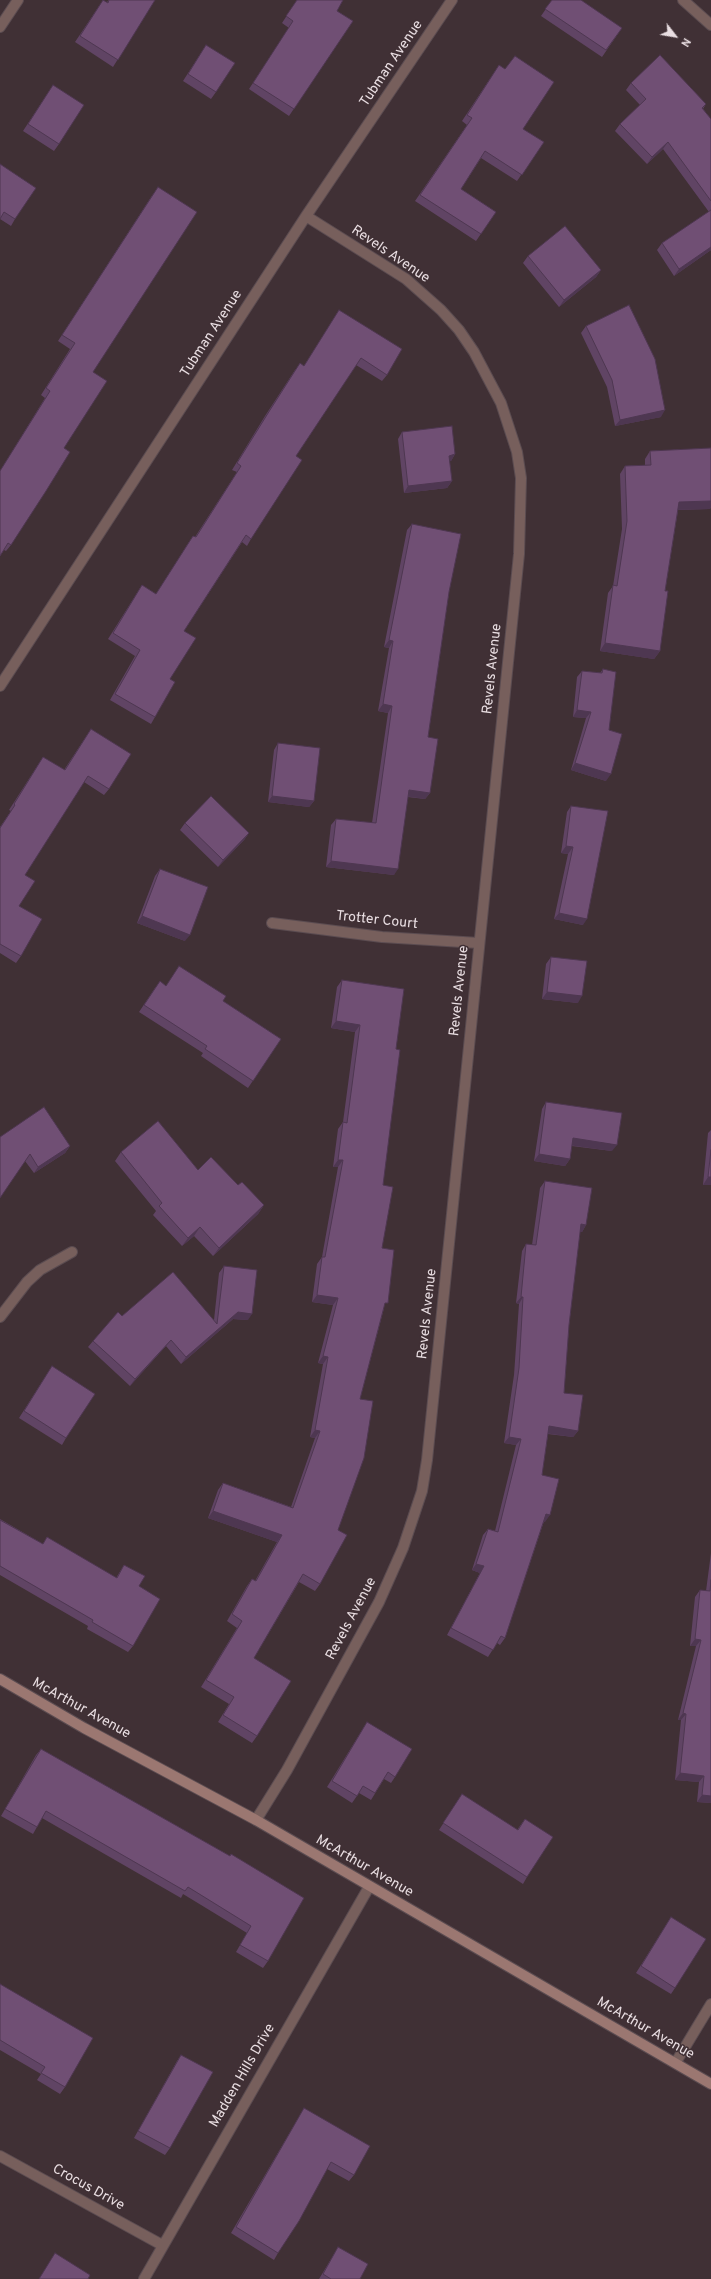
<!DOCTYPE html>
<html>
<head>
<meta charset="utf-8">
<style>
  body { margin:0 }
  #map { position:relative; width:711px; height:2279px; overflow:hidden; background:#403035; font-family:Overpass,sans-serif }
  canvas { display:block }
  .north { position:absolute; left:655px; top:16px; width:40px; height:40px; -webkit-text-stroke:3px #403035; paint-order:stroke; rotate:121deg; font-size:11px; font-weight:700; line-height:16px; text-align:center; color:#e9dee2 }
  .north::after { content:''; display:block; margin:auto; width:14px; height:18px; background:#e9dee2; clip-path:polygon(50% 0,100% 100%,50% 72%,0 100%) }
</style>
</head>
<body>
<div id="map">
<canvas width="711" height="2279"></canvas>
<div class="north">N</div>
</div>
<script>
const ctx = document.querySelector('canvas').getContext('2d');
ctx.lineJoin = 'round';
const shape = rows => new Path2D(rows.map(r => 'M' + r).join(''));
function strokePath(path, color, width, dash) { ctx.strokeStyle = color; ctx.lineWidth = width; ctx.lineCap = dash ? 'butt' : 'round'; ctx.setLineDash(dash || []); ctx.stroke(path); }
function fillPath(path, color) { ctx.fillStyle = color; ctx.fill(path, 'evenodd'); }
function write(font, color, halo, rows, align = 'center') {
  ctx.font = font + ' Overpass,sans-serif'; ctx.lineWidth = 3; ctx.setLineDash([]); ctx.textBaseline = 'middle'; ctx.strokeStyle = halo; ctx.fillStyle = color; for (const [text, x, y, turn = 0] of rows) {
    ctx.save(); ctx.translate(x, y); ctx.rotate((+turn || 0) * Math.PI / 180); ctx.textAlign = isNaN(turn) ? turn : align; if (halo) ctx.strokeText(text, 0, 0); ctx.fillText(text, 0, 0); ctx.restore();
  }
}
const street = shape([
  [683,0,711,25],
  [0,27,18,0],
  [0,686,306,216,452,0],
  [272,923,382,937,479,943],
  [0,1317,27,1282,40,1270,72,1252],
  [256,1820,287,1770,379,1602,403,1548,422,1491,427,1460,519,554,521,478,517,452,501,403,474,352,459,330,441,310,406,279,306,216],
  [676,2062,711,2004],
  [0,2156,162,2245],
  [144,2279,369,1887]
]);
const secondary = shape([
  [0,1679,84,1728,256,1820,711,2084]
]);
strokePath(street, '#5b4c51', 12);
strokePath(secondary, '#5b4c51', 12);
strokePath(street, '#775f5c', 10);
strokePath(secondary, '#9b7771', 10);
fillPath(shape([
  [109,0,155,0,113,67,75,42,99,6,107,2],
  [297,0,343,0,337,11,353,21,289,116,249,89,289,28,282,23],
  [552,0,622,28,602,57,541,16],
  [206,45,216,92,211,99,183,81],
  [499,65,523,129,544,142,517,181,481,158,461,189,496,212,476,241,415,201,467,125,462,121],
  [631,83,706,104,703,109,711,119,711,250,674,276,657,250,662,243,709,212,663,149,647,164,615,131,620,124,640,105,626,90],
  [53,85,59,144,54,151,23,131],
  [0,164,15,219,11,226,0,219],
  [153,194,93,372,64,448,11,545,6,551,4,550,0,556,0,471,45,398,41,395,70,349,58,341],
  [528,256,601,270,596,277,559,307,523,263],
  [339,310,387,375,382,381,356,365,296,456,251,539,247,546,242,542,184,631,170,679,155,717,151,724,110,700,135,656,108,639,142,585,156,594,189,542,193,536,195,537,237,472,232,470,265,416,295,370,304,366],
  [586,326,661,417,615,426,607,387,581,333],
  [402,432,455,454,451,461,449,461,452,481,447,488,404,493,398,439],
  [711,448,711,507,710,509,678,510,665,591,660,651,654,659,600,651,608,593,613,586,622,529,620,474,625,466,645,465,645,459,650,451],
  [412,524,449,592,428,737,430,793,425,799,408,797,394,875,326,867,331,825,336,819,372,823,388,713,378,711,389,648,384,647,407,530],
  [603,669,609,730,606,781,571,770,586,718,573,717,577,677,582,671,600,673],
  [91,729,109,789,104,795,84,782,25,875,19,906,21,956,16,963,0,953,0,827,11,811,9,810,43,757,64,770],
  [278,743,314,801,309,807,268,802,274,750],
  [571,806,583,925,554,919,568,854,561,853,567,812],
  [185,823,249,833,244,840,218,867,180,830],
  [160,869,185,941,137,923,155,876],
  [551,957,578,1003,542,999,546,964],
  [342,980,396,1049,383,1185,382,1248,384,1308,360,1399,338,1530,320,1584,315,1591,299,1582,254,1658,257,1736,252,1743,218,1722,229,1704,201,1687,237,1628,227,1621,247,1586,252,1579,255,1581,277,1542,208,1518,218,1490,223,1483,291,1507,315,1438,310,1437,323,1364,318,1363,333,1305,312,1302,317,1264,322,1257,338,1167,333,1167,338,1129,343,1122,355,1032,331,1028,337,987],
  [166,985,223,1001,281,1039,248,1088,201,1056,203,1053,139,1012,155,988],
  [546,1102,612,1151,572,1146,570,1159,565,1166,534,1161,542,1109],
  [711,1130,711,1185,703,1185,708,1133],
  [0,1137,70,1146,65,1153,34,1173,25,1161],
  [121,1152,198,1170,238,1185,264,1205,258,1214,213,1256,194,1236,182,1246,153,1215,156,1211,115,1161],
  [545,1181,586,1225,582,1232,580,1231,569,1325,564,1393,578,1431,573,1437,548,1434,542,1475,545,1522,544,1521,505,1638,500,1645,497,1643,488,1657,447,1635,480,1573,472,1570,483,1535,488,1529,495,1531,516,1445,504,1443,514,1375,519,1304,516,1303,522,1251,526,1244,532,1245,540,1188],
  [224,1266,248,1320,233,1319,181,1364,166,1346,130,1386,88,1347,93,1341,122,1316,214,1320,219,1273],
  [52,1366,66,1438,62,1445,19,1418],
  [0,1519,43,1544,47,1537,116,1578,124,1565,133,1646,128,1652,87,1629,88,1626,0,1575],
  [711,1553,711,1803,697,1802,699,1782,675,1780,681,1720,678,1720,696,1646,690,1646,695,1597,700,1590,706,1591],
  [367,1722,395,1777,391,1783,384,1779,371,1800,359,1793,352,1803,327,1787],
  [41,1749,230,1856,268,1961,263,1968,236,1952,247,1933,183,1894,181,1898,42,1818,33,1834,1,1816,36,1755],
  [462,1794,517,1830,525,1819,527,1877,523,1884,439,1830],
  [671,1917,675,1988,671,1994,636,1973],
  [0,1984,65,2087,60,2094,37,2080,41,2074,0,2050],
  [181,2055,170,2148,165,2155,134,2138,177,2061],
  [304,2108,354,2175,349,2181,327,2169,278,2253,274,2260,231,2233,300,2115],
  [338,2247,360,2279,319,2279,334,2254]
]), '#604464');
fillPath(shape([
  [668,142,663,149,647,164,652,157],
  [711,247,711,250,674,276,679,269],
  [601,270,596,277,559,307,564,300],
  [665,410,661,417,615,426,620,420],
  [455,454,451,461,444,462,449,456],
  [452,481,447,488,404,493,408,486],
  [711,501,711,507,710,509,673,510,679,502],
  [389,640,393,641,389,648,384,647],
  [605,643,660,651,654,659,600,651],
  [383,704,392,706,388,713,378,711],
  [577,710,591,712,586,718,573,717],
  [575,763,611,774,606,781,571,770],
  [409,790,430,793,425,799,404,796],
  [272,796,314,801,309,807,268,802],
  [249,833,244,840,218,867,223,860],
  [566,846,573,847,568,854,561,853],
  [331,861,398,869,394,875,326,867],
  [559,913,587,919,583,925,554,919],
  [142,916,190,935,185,941,137,923],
  [547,992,582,996,578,1003,542,999],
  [336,1021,360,1025,355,1032,331,1028],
  [573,1138,617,1145,612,1151,568,1145],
  [70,1146,65,1153,34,1173,38,1167],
  [539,1154,570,1159,565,1166,534,1161],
  [338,1160,343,1160,338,1167,333,1167],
  [708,1177,711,1177,711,1185,703,1185],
  [264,1205,258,1214,213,1256,219,1248],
  [581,1224,586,1225,582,1232,576,1231],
  [200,1227,194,1236,182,1246,188,1238],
  [317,1295,338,1298,333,1305,312,1302],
  [521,1297,523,1297,519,1304,516,1303],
  [238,1312,252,1314,248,1320,233,1319,181,1364,186,1357],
  [171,1340,166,1346,130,1386,135,1379],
  [323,1356,328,1357,323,1364,318,1363],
  [549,1426,578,1431,573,1437,544,1433],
  [315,1430,320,1431,315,1438,310,1437],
  [509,1437,521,1439,516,1445,504,1443],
  [213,1511,282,1535,277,1542,208,1518],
  [546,1514,550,1515,545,1522,542,1521],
  [476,1564,484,1566,480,1573,472,1570],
  [695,1639,701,1640,696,1646,690,1646],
  [683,1713,686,1714,681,1720,678,1720],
  [680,1773,704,1776,699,1782,675,1780],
  [702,1795,711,1796,711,1803,697,1802]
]), '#4e3751');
const building = shape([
  [103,0,108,3,109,0,155,0,118,60,80,36,103,0],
  [297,0,343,0,337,11,353,21,294,109,253,83,293,21,286,16,297,0],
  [552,0,581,0,622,28,606,50,545,9,552,0],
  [206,45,235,63,216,92,188,74,206,45],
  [660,55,706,104,702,108,711,119,711,201,668,142,652,157,620,124,646,99,631,83,660,55],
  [515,56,554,82,523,129,544,142,522,175,485,151,461,189,496,212,481,234,420,195,472,118,467,115,499,65,505,69,515,56],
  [53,85,84,105,59,144,28,124,53,85],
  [0,164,36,188,15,219,4,212,0,219,0,164],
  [158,187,197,212,93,372,107,381,64,448,70,452,46,491,11,545,8,543,0,556,0,471,50,391,46,388,75,343,62,335,158,187],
  [711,210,711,247,679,269,662,243,711,210],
  [565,226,601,270,564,300,528,256,565,226],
  [629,305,655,359,665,410,620,420,612,380,586,326,629,305],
  [339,310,402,349,387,375,361,358,296,456,302,460,251,539,246,535,184,631,196,638,170,679,175,682,155,717,115,694,140,650,113,633,142,585,156,594,193,536,196,537,241,466,237,463,270,410,300,363,304,366,339,310],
  [452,426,455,454,449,456,452,481,408,486,402,432,452,426],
  [711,448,711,501,679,502,665,591,668,591,660,651,605,643,613,585,617,586,627,521,625,466,651,465,650,451,711,448],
  [412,524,461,534,449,592,428,737,438,739,430,793,409,790,398,869,331,861,336,819,376,823,392,706,383,704,393,641,389,640,412,524],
  [603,669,616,672,609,730,622,734,611,774,575,763,591,712,577,710,582,671,602,673,603,669],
  [91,729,131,754,109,789,88,776,25,875,35,881,19,906,42,919,21,956,0,944,0,828,15,805,14,804,43,757,65,770,91,729],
  [278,743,320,748,314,801,272,796,278,743],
  [211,796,249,833,223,860,185,823,211,796],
  [571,806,608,811,587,919,559,913,573,847,566,846,571,806],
  [160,869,208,887,190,935,142,916,160,869],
  [551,957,587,961,582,996,547,992,551,957],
  [179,966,226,996,223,1001,281,1039,253,1081,205,1049,207,1046,144,1005,160,981,166,986,179,966],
  [342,980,404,989,396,1049,400,1050,383,1185,393,1187,382,1248,394,1250,388,1303,385,1303,360,1399,373,1401,364,1458,338,1530,347,1535,320,1584,303,1574,254,1658,291,1681,257,1736,223,1715,234,1697,206,1680,242,1621,232,1614,252,1579,256,1581,282,1535,213,1511,223,1483,293,1508,320,1431,315,1430,328,1357,323,1356,338,1298,317,1295,322,1257,325,1257,343,1160,338,1160,343,1122,347,1123,360,1025,336,1021,342,980],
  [546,1102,622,1113,617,1145,573,1138,570,1159,539,1154,546,1102],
  [44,1107,70,1146,38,1167,30,1154,0,1198,0,1137,44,1107],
  [158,1121,198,1170,211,1157,238,1185,242,1182,264,1205,219,1248,200,1227,188,1238,159,1206,162,1203,121,1152,158,1121],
  [711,1150,711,1177,708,1177,711,1150],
  [545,1181,592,1188,586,1225,581,1224,569,1325,564,1393,583,1395,578,1431,549,1426,542,1475,559,1479,550,1515,546,1514,505,1638,501,1636,493,1650,451,1628,484,1566,476,1564,488,1529,498,1532,521,1439,509,1437,519,1368,523,1297,521,1297,526,1244,536,1245,545,1181],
  [224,1266,257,1270,252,1314,238,1312,186,1357,171,1340,135,1379,93,1341,118,1312,122,1316,173,1272,217,1324,224,1266],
  [52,1366,95,1394,66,1438,24,1411,52,1366],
  [0,1520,43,1544,47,1537,117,1578,124,1565,145,1576,139,1586,160,1599,133,1646,92,1622,93,1620,0,1566,0,1520],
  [711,1580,711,1796,702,1795,704,1776,680,1773,686,1714,683,1713,701,1640,695,1639,700,1590,710,1591,711,1580],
  [367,1722,412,1749,395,1777,388,1772,375,1793,363,1786,357,1796,332,1781,367,1722],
  [41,1749,230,1856,231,1854,304,1898,268,1961,240,1945,251,1926,188,1887,185,1891,46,1811,37,1827,5,1809,41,1749],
  [462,1794,518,1830,525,1819,553,1837,527,1877,443,1823,462,1794],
  [671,1917,706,1939,675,1988,641,1966,671,1917],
  [0,1984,93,2038,65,2087,41,2073,45,2067,0,2040,0,1984],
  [181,2055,213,2072,170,2148,138,2131,181,2055],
  [304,2108,370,2146,354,2175,331,2162,299,2221,278,2253,236,2227,304,2108],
  [338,2247,368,2264,360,2279,331,2279,323,2274,338,2247],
  [55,2253,90,2275,88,2279,39,2279,55,2253]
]);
fillPath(building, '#704f74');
strokePath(building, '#4e3751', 1);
write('14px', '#e9dee2', '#403035', [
  ["Tubman Avenue",392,64,-56],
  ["Revels Avenue",390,255,34],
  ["Tubman Avenue",212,334,-57],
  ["Revels Avenue",493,669,-84],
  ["Trotter Court",377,921,6],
  ["Revels Avenue",460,991,-84],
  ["Revels Avenue",428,1314,-84],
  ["Revels Avenue",352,1619,-62],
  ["McArthur Avenue",81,1709,29],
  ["McArthur Avenue",364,1867,30],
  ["McArthur Avenue",645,2029,30],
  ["Madden Hills Drive",243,2076,-60],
  ["Crocus Drive",88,2188,29]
]);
</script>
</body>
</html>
